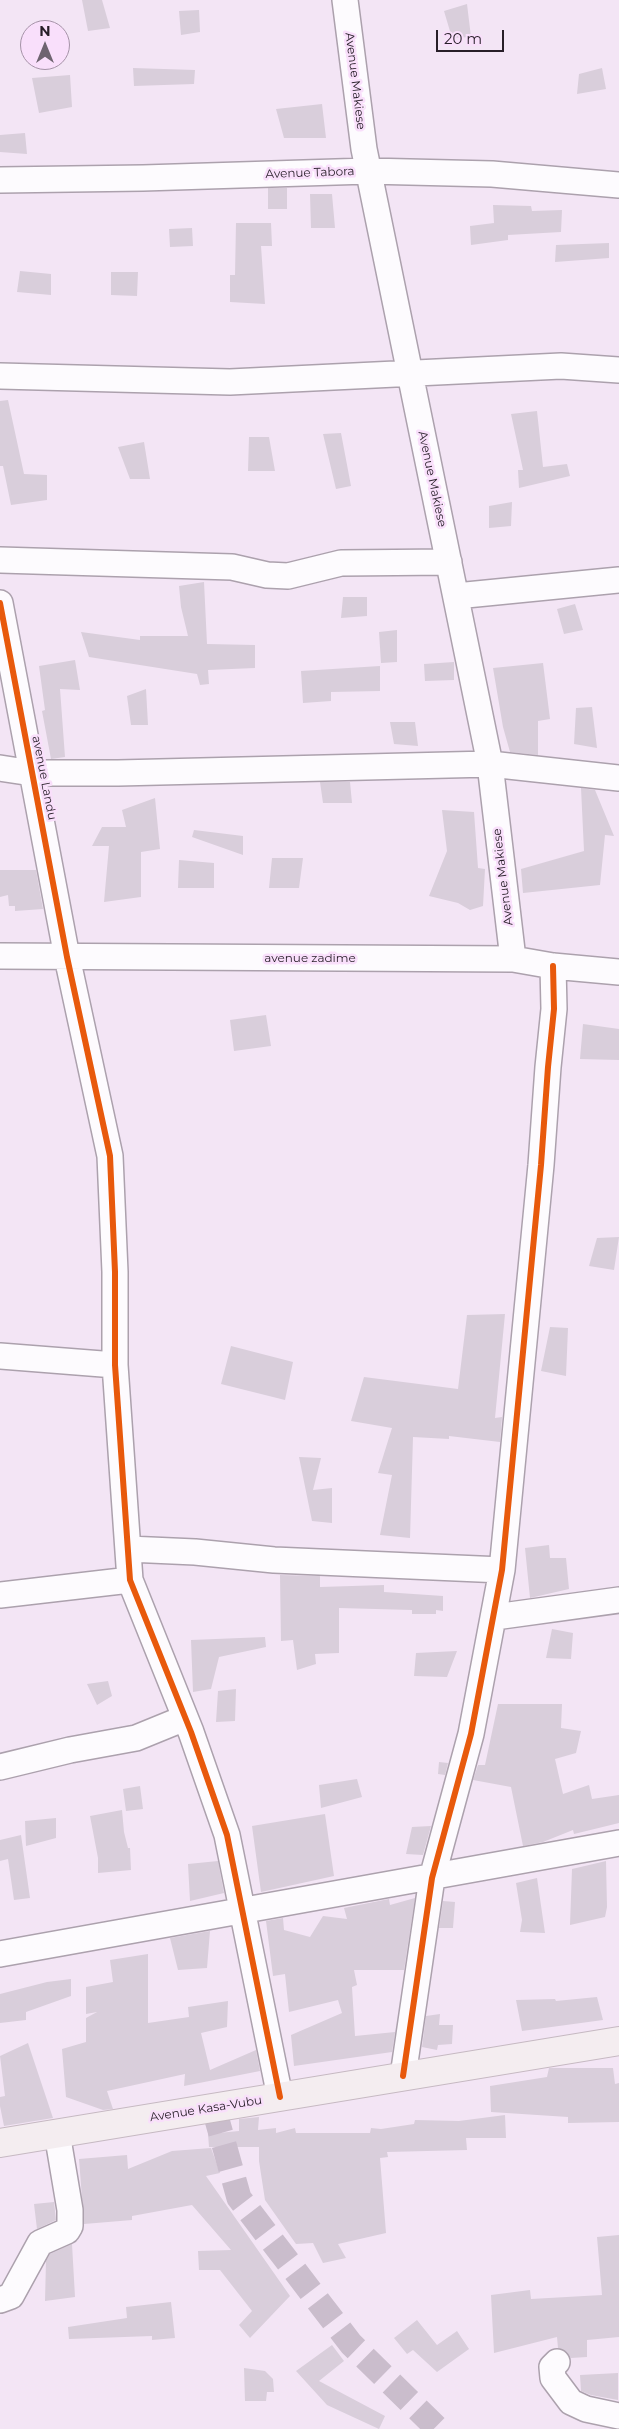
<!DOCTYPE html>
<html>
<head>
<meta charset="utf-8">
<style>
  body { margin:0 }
  #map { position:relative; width:619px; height:2429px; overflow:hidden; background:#f3e5f5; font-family:Montserrat,sans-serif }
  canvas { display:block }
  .north { position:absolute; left:20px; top:20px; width:50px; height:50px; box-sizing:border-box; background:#f9dffb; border:1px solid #a592a7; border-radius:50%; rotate:0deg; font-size:14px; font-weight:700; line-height:20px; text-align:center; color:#271e28 }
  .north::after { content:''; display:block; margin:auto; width:18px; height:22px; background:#6e6470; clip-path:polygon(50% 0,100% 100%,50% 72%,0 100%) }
  .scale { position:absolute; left:436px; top:30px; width:68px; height:22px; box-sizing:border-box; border:2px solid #271e28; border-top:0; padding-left:6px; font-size:15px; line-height:18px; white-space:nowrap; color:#271e28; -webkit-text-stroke:4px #f9dffb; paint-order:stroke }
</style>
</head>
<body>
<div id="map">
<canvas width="619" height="2429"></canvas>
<div class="north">N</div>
<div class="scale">20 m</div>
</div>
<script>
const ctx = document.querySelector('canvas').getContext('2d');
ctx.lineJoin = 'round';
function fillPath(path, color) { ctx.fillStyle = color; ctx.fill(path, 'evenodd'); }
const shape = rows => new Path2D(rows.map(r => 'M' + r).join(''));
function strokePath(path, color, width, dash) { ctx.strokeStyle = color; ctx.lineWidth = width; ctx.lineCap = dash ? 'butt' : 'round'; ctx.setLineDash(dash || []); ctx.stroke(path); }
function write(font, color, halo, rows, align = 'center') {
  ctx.font = font + ' Montserrat,sans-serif'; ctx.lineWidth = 5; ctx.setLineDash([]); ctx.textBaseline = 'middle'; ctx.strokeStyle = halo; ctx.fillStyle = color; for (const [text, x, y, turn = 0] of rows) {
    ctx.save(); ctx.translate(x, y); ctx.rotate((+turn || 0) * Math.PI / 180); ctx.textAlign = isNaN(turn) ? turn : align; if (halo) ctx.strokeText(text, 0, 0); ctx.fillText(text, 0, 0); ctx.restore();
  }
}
fillPath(shape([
  [82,0,102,0,110,28,88,31],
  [467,4,471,37,452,38,444,11],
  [199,10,200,32,181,35,179,11],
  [133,68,195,70,194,84,134,86],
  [602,68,606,89,577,94,579,74],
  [70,75,72,107,39,113,32,78],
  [322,104,326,138,284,138,276,109],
  [25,133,27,154,0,152,0,135],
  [268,188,287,188,287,209,268,209],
  [310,194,332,194,335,228,311,228],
  [493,205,531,206,532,211,562,210,561,232,508,235,508,240,471,245,470,226,494,223],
  [236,223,271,223,272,246,261,246,265,304,230,302,230,275,235,275],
  [192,228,193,246,170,247,169,229],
  [609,243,609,258,555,262,556,245],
  [20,271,51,274,51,295,17,292],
  [111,272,138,272,137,296,111,295],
  [8,400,24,474,47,475,47,500,11,505,3,466,0,466,0,401],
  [537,411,543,467,567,464,570,476,519,488,518,470,523,470,511,414],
  [341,433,351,486,336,489,323,434],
  [249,437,269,437,275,471,248,471],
  [144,442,150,479,130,479,118,447],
  [512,502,511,526,489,528,489,506],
  [204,582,207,644,255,645,255,668,208,670,209,684,200,685,197,674,89,657,81,632,140,640,140,636,188,636,181,607,179,586],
  [343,597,367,597,367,616,341,618],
  [575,604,583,630,564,634,557,609],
  [397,630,397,662,381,663,379,632],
  [75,660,80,690,60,689,65,757,51,759,42,711,45,710,39,666],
  [454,662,454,680,425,681,424,664],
  [543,663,550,719,538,721,538,755,510,752,503,727,493,668],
  [380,666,380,691,331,692,331,701,303,703,301,671],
  [146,689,148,725,131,725,127,696],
  [592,707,597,748,574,744,576,708],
  [390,722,415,722,418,746,394,744],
  [320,782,350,782,352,803,323,803],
  [581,788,595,790,614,836,605,835,600,885,523,893,521,869,584,851],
  [155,798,160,849,141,852,141,897,104,902,109,846,92,846,102,827,126,827,122,810],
  [442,810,474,812,478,868,485,869,483,906,470,910,458,903,429,896,447,851],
  [194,830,243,836,243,855,192,837],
  [272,858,303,858,299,888,269,888],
  [179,860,214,863,214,888,178,888],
  [0,870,36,870,43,909,15,911,15,906,9,906,8,895,0,897],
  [266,1015,271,1046,234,1051,230,1020],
  [583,1024,619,1029,619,1060,580,1059],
  [619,1237,614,1270,589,1266,597,1238],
  [505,1314,495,1418,502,1417,500,1442,449,1436,449,1439,413,1437,410,1538,380,1535,392,1475,378,1473,392,1428,351,1421,364,1377,458,1389,467,1315],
  [550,1327,568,1328,566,1376,541,1371],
  [231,1346,293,1362,285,1400,221,1384],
  [299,1457,321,1458,313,1490,332,1488,332,1523,312,1521],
  [549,1545,550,1558,566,1558,569,1589,530,1598,525,1548],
  [280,1575,320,1576,320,1587,384,1585,384,1592,443,1596,443,1611,436,1610,436,1614,412,1614,412,1610,339,1608,339,1653,315,1654,316,1664,297,1670,293,1640,281,1641],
  [552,1629,573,1633,571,1659,546,1658],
  [265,1637,266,1647,219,1657,211,1689,193,1692,191,1640],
  [457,1651,447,1677,414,1676,416,1653],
  [108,1681,112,1696,97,1705,87,1684],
  [236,1689,235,1721,216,1722,218,1691],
  [498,1704,562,1704,561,1728,581,1731,576,1753,555,1759,563,1794,589,1785,592,1799,619,1795,619,1823,574,1834,573,1830,543,1842,523,1846,511,1787,473,1780,478,1765,485,1765],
  [439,1762,448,1763,445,1775,438,1774],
  [357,1779,362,1797,321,1808,319,1785],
  [140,1786,143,1809,126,1811,123,1789],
  [122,1810,124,1832,128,1848,130,1848,131,1870,98,1873,98,1858,90,1816],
  [325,1814,334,1876,261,1892,252,1826],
  [56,1818,56,1838,26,1846,25,1821],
  [431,1826,423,1855,406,1854,412,1827],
  [21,1835,30,1898,14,1900,8,1859,0,1861,0,1840],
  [218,1861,224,1893,190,1901,188,1864],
  [606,1861,607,1907,605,1917,570,1925,572,1869],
  [537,1878,545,1933,520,1932,522,1920,516,1883],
  [415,1898,404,1970,354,1970,357,1985,352,1987,355,2036,395,2032,397,2020,392,2052,294,2066,291,2035,342,2013,338,2000,289,2012,285,1974,273,1976,266,1921,283,1918,284,1930,310,1937,323,1916,347,1919,344,1908,389,1899,390,1905],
  [443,1901,455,1902,453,1928,439,1928],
  [210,1931,207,1968,178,1970,170,1938],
  [148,1954,148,2023,189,2017,188,2007,228,2001,227,2027,201,2033,210,2070,256,2050,260,2071,184,2086,185,2074,107,2091,113,2109,103,2110,66,2097,62,2049,86,2042,86,2018,97,2012,86,2014,86,1987,113,1982,110,1960],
  [71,1979,71,1996,26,2012,26,2020,0,2023,0,1994,47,1982],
  [597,1997,603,2020,522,2031,516,2000,555,1999,556,2001],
  [440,2014,439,2025,453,2025,452,2044,438,2045,437,2050,422,2047,426,2016],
  [28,2043,53,2118,4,2126,0,2106,0,2097,5,2096,0,2056],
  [549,2068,613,2068,615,2084,619,2083,619,2122,568,2123,568,2117,491,2112,490,2086,547,2077],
  [505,2115,506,2138,466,2138,467,2150,387,2152,388,2157,380,2158,386,2233,338,2244,346,2258,323,2263,313,2243,296,2244,265,2200,259,2161,259,2147,209,2147,208,2134,239,2131,239,2119,259,2117,258,2130,276,2128,276,2133,295,2128,296,2133,370,2133,371,2128,381,2129,414,2124,415,2120,459,2121],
  [211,2148,220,2173,206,2176,290,2296,250,2338,239,2325,252,2311,220,2270,199,2270,198,2251,231,2250,192,2205,132,2216,132,2220,84,2224,79,2159,127,2155,128,2169,172,2151],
  [54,2202,56,2220,37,2229,34,2204],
  [619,2235,619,2337,587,2340,587,2357,571,2358,567,2352,558,2348,557,2337,494,2353,491,2295,530,2290,531,2299,602,2295,597,2237],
  [72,2244,75,2297,45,2301,46,2261,50,2254],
  [171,2302,175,2338,152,2340,152,2336,69,2339,68,2327,127,2318,126,2307],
  [417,2320,437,2345,457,2331,469,2349,437,2372,413,2350,407,2354,394,2338],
  [332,2345,344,2361,319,2381,385,2416,379,2429,327,2405,296,2371],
  [244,2368,265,2371,273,2379,274,2392,267,2392,266,2401,245,2401],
  [618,2373,618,2400,591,2395,581,2391,580,2375]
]), '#d9cedb');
strokePath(shape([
  [214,2109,239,2198,351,2344,438,2429]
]), '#cabdcc', 25, [25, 12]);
const minor = shape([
  [345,0,364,149,490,764,513,959],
  [0,180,143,178,368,171,492,174,619,185],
  [0,376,230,382,561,366,619,370],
  [0,560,232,567,267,575,288,576,341,563,449,562],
  [456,596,619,580],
  [0,603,67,957,110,1156,115,1272,115,1365,130,1580,191,1732,227,1835,280,2097],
  [0,768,32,773,118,773,490,764,619,778],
  [0,956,513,959,553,966,619,972],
  [0,1356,115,1365],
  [128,1549,195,1552,274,1560,502,1570],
  [0,1595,130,1580],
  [495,1617,619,1600],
  [0,1767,70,1750,136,1738,185,1718],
  [0,1954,619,1843],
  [403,2076,432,1878,471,1734,502,1570,541,1165,548,1067,554,1009,553,966],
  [0,2300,11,2296,40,2243,67,2231,70,2226,70,2210,57,2133],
  [557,2362,552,2367,553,2378,571,2402,586,2409,619,2416]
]);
const highway = shape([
  [0,2143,619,2041]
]);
strokePath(minor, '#aca1ad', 28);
strokePath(highway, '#c6b9c2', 30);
strokePath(minor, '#fdfbfe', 25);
strokePath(highway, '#f4edf0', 28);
strokePath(shape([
  [0,603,67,957,110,1156,115,1272,115,1365,130,1580,191,1732,227,1835,280,2097],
  [403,2076,432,1878,471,1734,502,1570,541,1165,548,1067,554,1009,553,966]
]), '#e8590c', 6);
write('12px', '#271e28', '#f9dffb', [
  ["Avenue Makiese",355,81,83],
  ["Avenue Tabora",310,173,-2],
  ["Avenue Makiese",432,479,78],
  ["avenue Landu",44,778,79],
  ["Avenue Makiese",503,877,-97],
  ["avenue zadime",310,958],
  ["Avenue Kasa-Vubu",206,2109,-9]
]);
</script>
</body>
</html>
